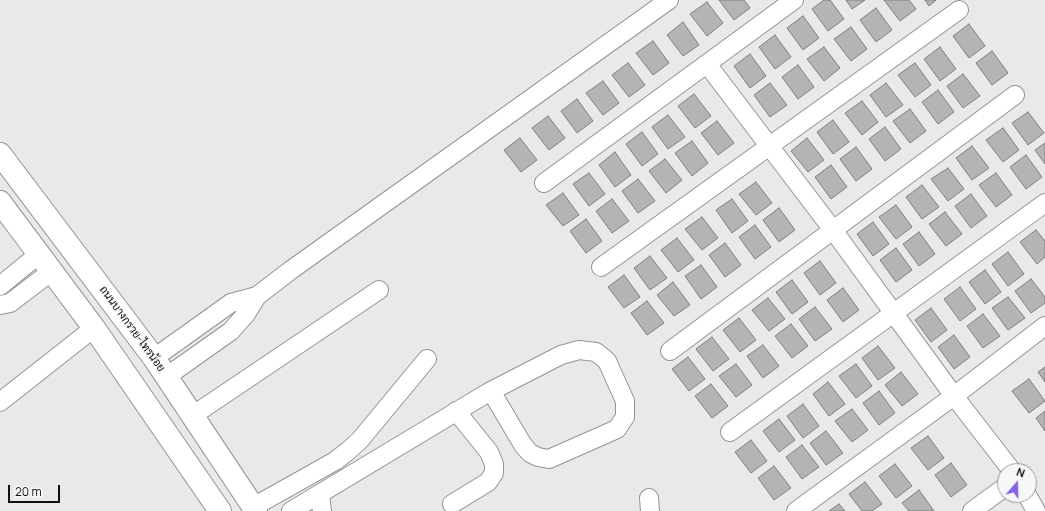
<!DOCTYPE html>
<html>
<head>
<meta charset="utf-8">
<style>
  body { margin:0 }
  #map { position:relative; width:1045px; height:511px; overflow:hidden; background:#e9e9eb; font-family:Manrope,sans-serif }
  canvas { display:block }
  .north { position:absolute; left:997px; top:463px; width:40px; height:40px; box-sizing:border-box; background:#f6f7f8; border:1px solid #9a9a9b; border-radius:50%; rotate:20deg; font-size:11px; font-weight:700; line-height:16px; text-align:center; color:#0f0f0f }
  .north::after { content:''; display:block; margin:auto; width:14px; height:18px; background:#8463de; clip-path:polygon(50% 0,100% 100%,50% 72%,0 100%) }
  .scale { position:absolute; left:8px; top:485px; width:52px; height:18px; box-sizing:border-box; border:2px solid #0f0f0f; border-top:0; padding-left:5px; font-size:12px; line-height:14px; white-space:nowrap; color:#0f0f0f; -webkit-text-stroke:3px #f6f7f8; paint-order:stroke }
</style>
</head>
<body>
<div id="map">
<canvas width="1045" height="511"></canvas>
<div class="north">N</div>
<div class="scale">20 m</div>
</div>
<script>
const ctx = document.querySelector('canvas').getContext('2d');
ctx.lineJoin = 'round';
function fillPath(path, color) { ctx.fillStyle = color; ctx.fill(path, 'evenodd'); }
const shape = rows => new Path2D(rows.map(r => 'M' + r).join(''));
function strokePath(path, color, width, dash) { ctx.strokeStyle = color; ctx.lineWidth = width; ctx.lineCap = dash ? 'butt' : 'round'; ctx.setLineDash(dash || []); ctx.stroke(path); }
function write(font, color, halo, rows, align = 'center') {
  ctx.font = font + ' Manrope,Sarabun,sans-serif'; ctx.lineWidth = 3; ctx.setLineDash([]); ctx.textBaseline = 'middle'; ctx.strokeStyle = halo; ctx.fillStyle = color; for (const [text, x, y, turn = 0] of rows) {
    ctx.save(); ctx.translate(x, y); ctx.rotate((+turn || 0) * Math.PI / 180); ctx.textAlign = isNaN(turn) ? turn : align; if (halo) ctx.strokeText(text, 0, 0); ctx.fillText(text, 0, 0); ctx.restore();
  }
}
const building = shape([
  [719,0,744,0,750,8,734,20,719,0],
  [824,0,830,0,844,19,828,31,812,9,824,0],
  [846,0,865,0,852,9,846,0],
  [884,0,909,0,916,9,900,21,884,0],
  [925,0,936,0,929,6,925,0],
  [707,2,723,23,707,36,690,14,707,2],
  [876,8,892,30,876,42,860,20,876,8],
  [803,16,819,38,803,50,787,28,803,16],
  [683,22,699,45,683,56,667,35,683,22],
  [969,24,985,46,969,58,953,36,969,24],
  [851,27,867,49,851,61,834,39,851,27],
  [775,35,791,57,775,69,759,47,775,35],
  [653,41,669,63,653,75,636,53,653,41],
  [824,47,840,68,824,81,807,59,824,47],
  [940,47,956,69,940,81,924,59,940,47],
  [992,51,1008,73,992,85,976,63,992,51],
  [750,54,766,76,750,88,734,66,750,54],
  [628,63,645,85,629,97,612,75,628,63],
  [915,63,931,85,915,97,898,75,915,63],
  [798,65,814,87,798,99,782,77,798,65],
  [963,74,980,96,963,108,947,86,963,74],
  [603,81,619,103,603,115,586,93,603,81],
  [770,83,787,105,770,117,754,95,770,83],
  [886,83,903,105,886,117,870,95,886,83],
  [938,90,954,112,938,124,922,102,938,90],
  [694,94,711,116,695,128,678,106,694,94],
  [577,99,593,121,577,133,561,111,577,99],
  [862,101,878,122,862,135,845,113,862,101],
  [910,109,926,131,910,143,893,121,910,109],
  [1028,112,1044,133,1028,145,1012,123,1028,112],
  [668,115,685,137,668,149,652,127,668,115],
  [548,116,565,138,549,150,532,128,548,116],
  [833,120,849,142,833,154,817,132,833,120],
  [717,121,734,143,718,155,701,133,717,121],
  [885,127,901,149,885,161,869,139,885,127],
  [1003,128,1019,150,1003,162,986,140,1003,128],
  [642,132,658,154,642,166,626,144,642,132],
  [520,138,537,160,521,172,504,150,520,138],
  [807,138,824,160,808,172,791,151,807,138],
  [692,141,708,163,692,176,675,153,692,141],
  [1045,143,1045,164,1035,150,1045,143],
  [972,146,989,168,972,180,956,158,972,146],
  [856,147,872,169,856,181,840,159,856,147],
  [615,152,631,175,615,187,599,165,615,152],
  [1026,155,1042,177,1026,189,1010,167,1026,155],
  [665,159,682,180,666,193,649,171,665,159],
  [831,165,847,187,831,199,815,177,831,165],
  [948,168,964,189,948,201,931,179,948,168],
  [589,173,605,194,589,206,573,184,589,173],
  [996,173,1012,195,996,207,979,185,996,173],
  [638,179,655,201,638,213,622,191,638,179],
  [756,182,772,203,756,215,739,194,756,182],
  [922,185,939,207,922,219,906,197,922,185],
  [563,193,579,215,563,226,546,205,563,193],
  [971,194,987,216,971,228,955,206,971,194],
  [612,199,629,221,612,233,596,211,612,199],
  [732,199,748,221,732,233,716,210,732,199],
  [896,205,912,227,896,239,879,217,896,205],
  [779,208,795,230,779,242,763,220,779,208],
  [945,212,962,234,946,246,929,224,945,212],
  [702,217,718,238,702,250,685,229,702,217],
  [586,219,602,241,586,253,570,231,586,219],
  [873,222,889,244,873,256,857,234,873,222],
  [755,225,771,247,755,259,739,237,755,225],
  [1036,230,1045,241,1045,257,1037,264,1020,242,1036,230],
  [919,232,935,254,919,266,903,244,919,232],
  [677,238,694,260,678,272,661,250,677,238],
  [725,243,741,265,725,277,709,255,725,243],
  [896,248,912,270,896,282,880,260,896,248],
  [1008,252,1024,274,1008,286,992,264,1008,252],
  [650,256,667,278,650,290,634,268,650,256],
  [820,261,836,283,820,295,804,273,820,261],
  [701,265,717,287,701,299,685,276,701,265],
  [985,270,1001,292,985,304,969,282,985,270],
  [624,275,640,297,624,308,608,287,624,275],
  [1031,279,1045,297,1045,303,1031,313,1015,291,1031,279],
  [792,280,808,302,792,314,776,292,792,280],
  [673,282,690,305,674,316,657,295,673,282],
  [960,287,976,309,960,321,944,299,960,287],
  [843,288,859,310,843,322,827,300,843,288],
  [1008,297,1025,318,1008,330,992,308,1008,297],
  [768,298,785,319,769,331,752,310,768,298],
  [647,301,664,323,647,335,631,313,647,301],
  [815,307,832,329,815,341,799,319,815,307],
  [931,308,947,330,931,342,915,320,931,308],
  [983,314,1000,336,983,348,967,326,983,314],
  [739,318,756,340,740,352,723,330,739,318],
  [791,324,808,346,792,358,775,336,791,324],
  [954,335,970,357,954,369,938,347,954,335],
  [712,337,729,359,713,371,696,349,712,337],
  [763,345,779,366,763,378,747,356,763,345],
  [878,346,895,368,878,380,862,358,878,346],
  [688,357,705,379,689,391,672,369,688,357],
  [736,364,752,385,736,397,719,376,736,364],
  [856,364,872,386,856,398,839,376,856,364],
  [1045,367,1045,382,1038,372,1045,367],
  [901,372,918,394,902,406,885,385,901,372],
  [1029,379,1045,401,1029,413,1012,391,1029,379],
  [828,382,845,404,829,416,813,394,828,382],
  [711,384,728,406,712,418,695,396,711,384],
  [879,391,895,413,879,425,863,403,879,391],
  [803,404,819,426,803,438,787,416,803,404],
  [852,409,868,430,852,442,835,421,852,409],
  [1045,411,1045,431,1036,418,1045,411],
  [779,419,795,440,779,452,763,431,779,419],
  [826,431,843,453,826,465,810,443,826,431],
  [928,436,944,458,928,470,911,448,928,436],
  [751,440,767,461,751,473,735,452,751,440],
  [802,445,819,467,802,479,786,457,802,445],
  [951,463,967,485,951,497,935,475,951,463],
  [895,464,912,486,896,498,879,476,895,464],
  [774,466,791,488,774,500,758,478,774,466],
  [865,482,882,504,872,511,862,511,849,494,865,482],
  [919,490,934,511,909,511,902,503,919,490],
  [839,504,845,511,829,511,839,504]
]);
fillPath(building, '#b5b4b3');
strokePath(building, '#807f7e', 1);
const minor = shape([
  [707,64,833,230,954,396,1012,471],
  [544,183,794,0],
  [601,267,959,10],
  [0,286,39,254],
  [0,305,10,303,52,271],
  [670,351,1015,95],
  [154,358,231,303,257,296],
  [166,377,231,331,246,314,257,296,291,270,669,0],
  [0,402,94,328],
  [192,416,379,290],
  [730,432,1045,203],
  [320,494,322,511],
  [1027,495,1036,511],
  [649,498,650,511],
  [452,504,488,482,494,473,494,464,489,452,456,411],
  [253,507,335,461,348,451,360,440,427,359],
  [291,511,484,395,491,391,561,355,579,350,596,352,607,361,625,401,625,417,617,429,549,459,538,457,530,453,523,445,491,391],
  [796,511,954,396,1045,326],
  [972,511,1005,487]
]);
const major = shape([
  [0,154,154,358,256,511],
  [0,202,94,328,220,511]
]);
strokePath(minor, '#949495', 20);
strokePath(major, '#949495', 24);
strokePath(minor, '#fff', 18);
strokePath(major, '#fff', 22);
write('11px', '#0f0f0f', '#f6f7f8', [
  ["ถนนบางกรวย-ไทรน้อย",132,329,54]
]);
</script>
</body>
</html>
